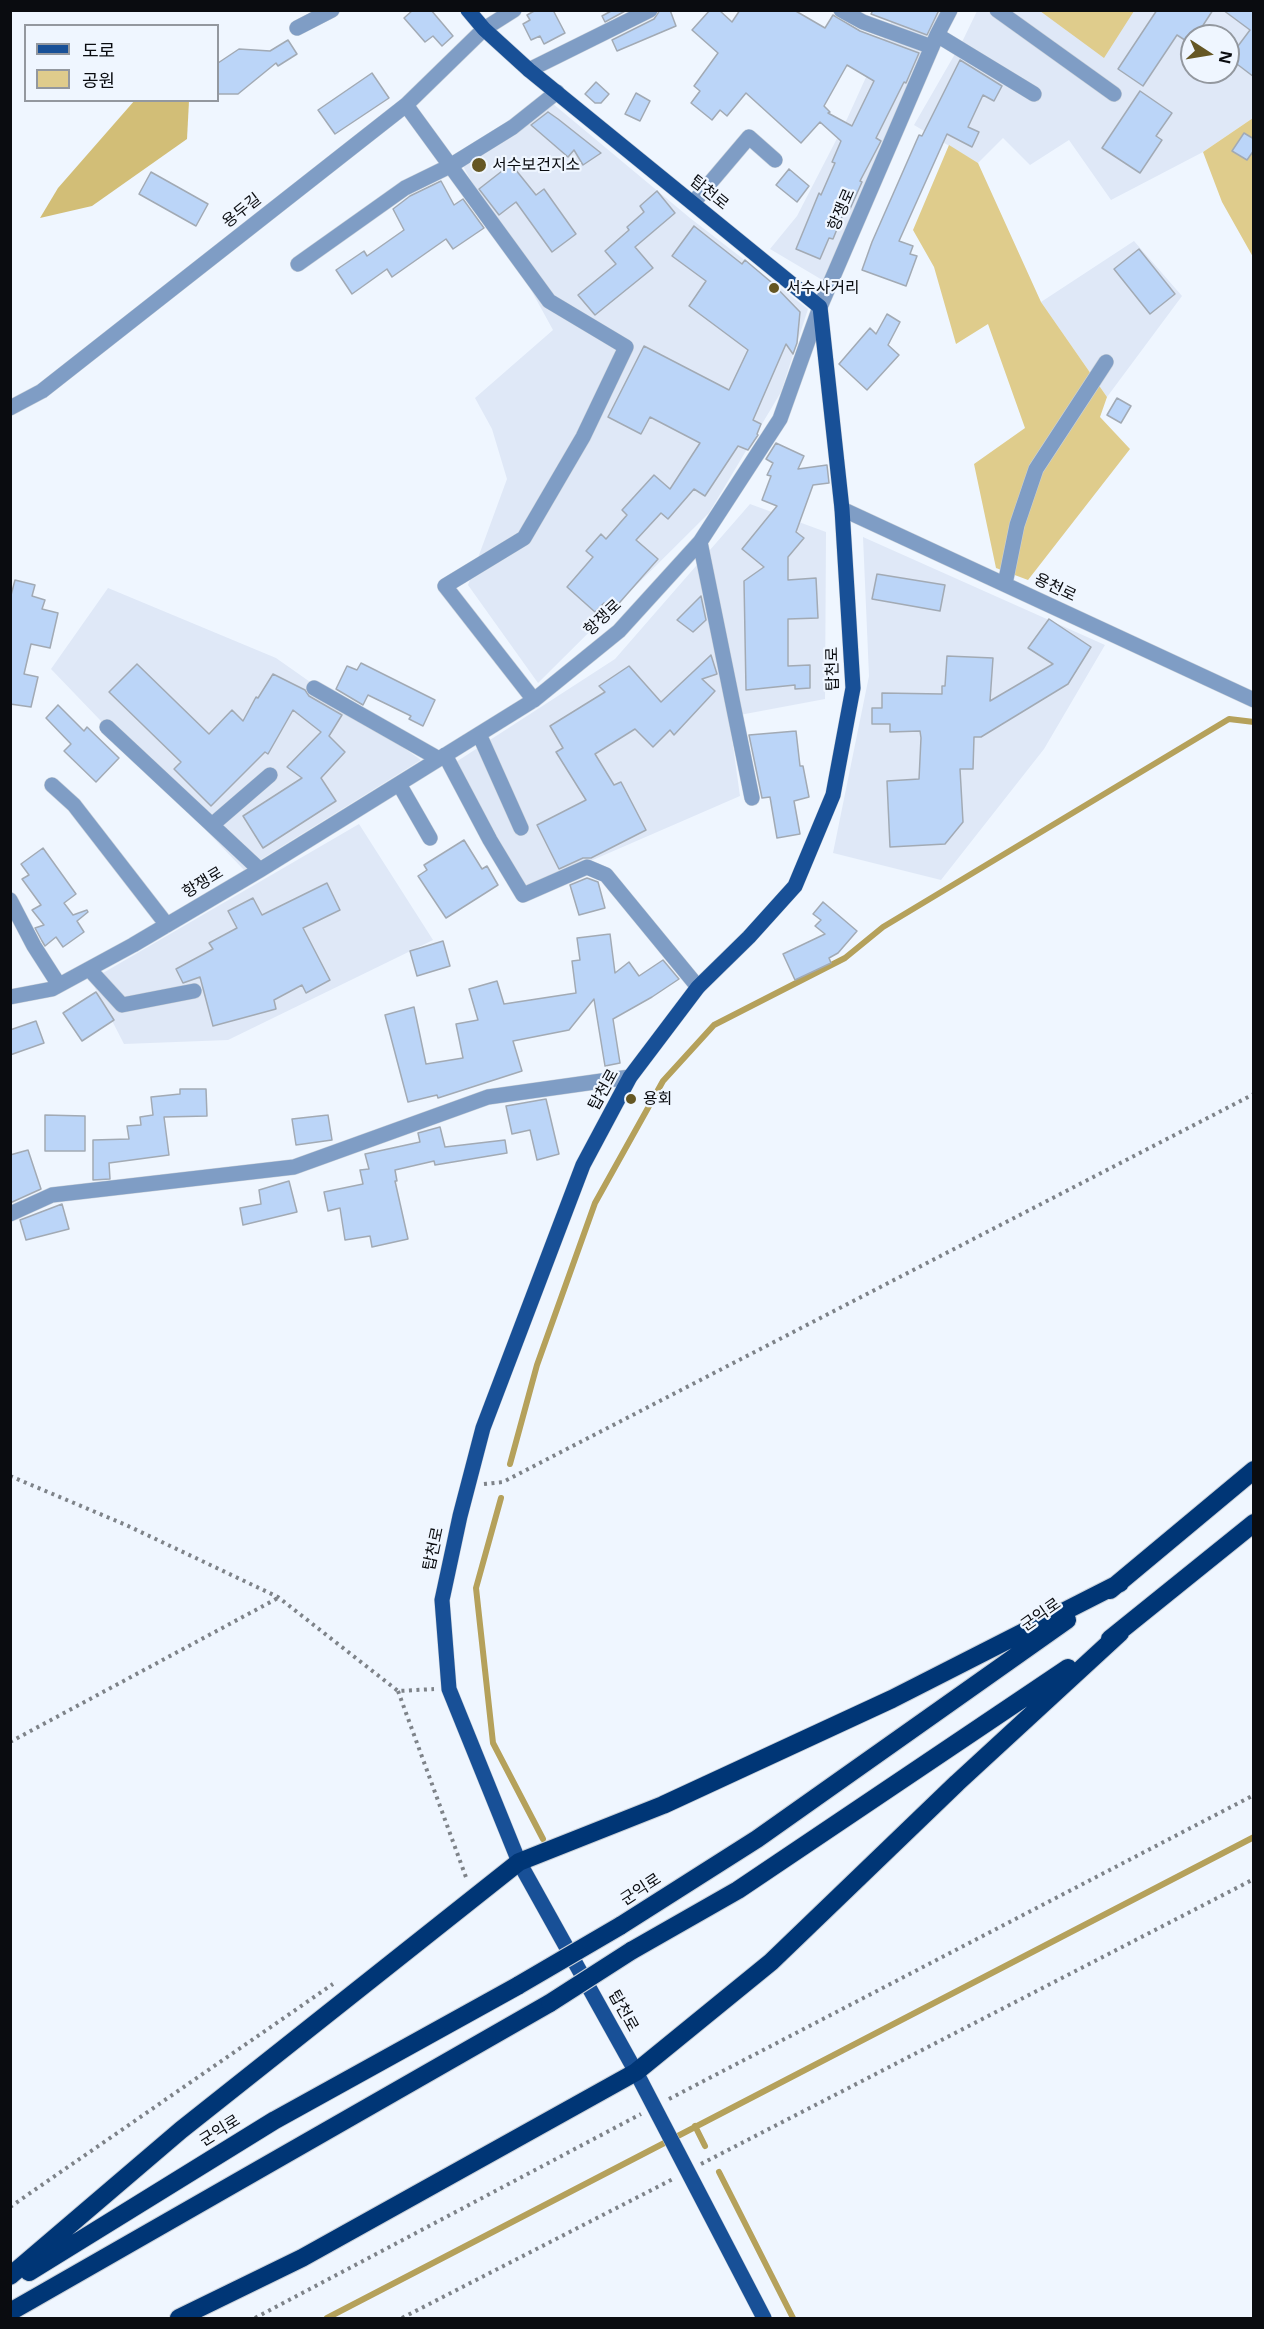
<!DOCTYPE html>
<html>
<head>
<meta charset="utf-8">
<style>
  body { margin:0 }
  #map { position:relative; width:1264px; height:2329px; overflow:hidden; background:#eff6ff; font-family:"Noto Sans","Noto Sans KR",sans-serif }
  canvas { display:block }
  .frame { position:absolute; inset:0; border:12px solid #0a0c10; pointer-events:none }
  .legend { position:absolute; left:24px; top:24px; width:195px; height:78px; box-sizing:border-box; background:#eff6ff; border:2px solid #93989f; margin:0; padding:8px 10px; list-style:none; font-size:18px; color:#0a0c10 }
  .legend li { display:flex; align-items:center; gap:12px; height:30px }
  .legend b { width:30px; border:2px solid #93989f }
  .north { position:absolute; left:1180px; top:24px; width:60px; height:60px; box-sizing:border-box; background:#eff6ff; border:2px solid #93989f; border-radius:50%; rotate:102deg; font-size:16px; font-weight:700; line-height:24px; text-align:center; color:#0a0c10 }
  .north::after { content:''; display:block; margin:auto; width:21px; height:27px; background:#655724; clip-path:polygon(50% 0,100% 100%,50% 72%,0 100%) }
</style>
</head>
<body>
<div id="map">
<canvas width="1264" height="2329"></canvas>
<div class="frame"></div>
<ul class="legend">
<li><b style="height:8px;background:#185097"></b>도로</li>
<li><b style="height:16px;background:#dfcc8c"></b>공원</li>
</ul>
<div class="north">N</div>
</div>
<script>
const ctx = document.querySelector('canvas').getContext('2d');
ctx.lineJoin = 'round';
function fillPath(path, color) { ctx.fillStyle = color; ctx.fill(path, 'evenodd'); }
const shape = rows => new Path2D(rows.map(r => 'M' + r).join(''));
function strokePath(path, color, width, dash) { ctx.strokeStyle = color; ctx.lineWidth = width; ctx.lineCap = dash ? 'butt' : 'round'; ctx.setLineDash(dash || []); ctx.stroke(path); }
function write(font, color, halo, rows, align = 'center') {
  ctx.font = font + ' "Noto Sans","Noto Sans KR",sans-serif'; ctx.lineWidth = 4.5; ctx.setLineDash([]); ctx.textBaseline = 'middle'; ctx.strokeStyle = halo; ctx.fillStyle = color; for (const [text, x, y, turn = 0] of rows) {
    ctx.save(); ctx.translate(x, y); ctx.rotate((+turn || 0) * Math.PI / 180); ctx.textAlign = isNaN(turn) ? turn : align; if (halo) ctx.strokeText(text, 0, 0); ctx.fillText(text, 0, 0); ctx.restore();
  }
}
fillPath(shape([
  [896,11,945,11,824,281,770,249,797,216,847,119],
  [977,11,1253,11,1253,118,1203,152,1111,200,1069,140,1030,165,1003,138,978,163,914,125,963,40],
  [1192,36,1228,36,1228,72,1192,72],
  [552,103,690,218,808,309,781,392,709,513,538,683,468,585,507,479,492,429,475,398,553,330,463,166],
  [1134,241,1182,296,1107,397,1041,302],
  [750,504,826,532,825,699,729,717,740,796,526,889,456,762,615,659],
  [863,537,1105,645,1044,749,941,880,833,853,869,676],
  [108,588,276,658,421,760,244,870,51,669],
  [359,824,433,940,228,1040,124,1044,91,980]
]), '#dfe8f7');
fillPath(shape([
  [1040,11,1134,11,1104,58],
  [1253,118,1253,257,1222,202,1203,152],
  [949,145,978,163,1041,302,1107,397,1100,417,1130,449,1028,580,996,568,974,464,1025,428,988,324,956,344,934,267,913,230]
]), '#dfcc8c');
fillPath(shape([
  [135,100,189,101,187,139,92,206,40,218,58,188]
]), '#d2be77');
strokePath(shape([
  [510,1464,537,1365,595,1203,663,1081,714,1025,845,958,883,927,1229,719,1254,722],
  [501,1498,476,1588,493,1743,543,1839],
  [695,2126,705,2146],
  [719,2172,793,2318],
  [327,2318,1254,1837]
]), '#b5a15b', 6);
const building = shape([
  [413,10,431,10,453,36,442,46,433,36,425,42,404,18,413,10],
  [536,10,553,10,565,33,544,44,540,36,531,40,523,24,530,20,527,15,536,10],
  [613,10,627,10,605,22,602,16,613,10],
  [660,10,670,10,676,26,617,51,612,40,654,19,660,10],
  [710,10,719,10,732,22,740,10,794,10,825,28,833,15,860,31,919,53,906,83,904,82,876,138,881,141,860,181,862,182,850,209,846,207,833,239,829,238,820,259,796,249,819,193,821,195,835,163,832,162,841,141,820,122,801,143,746,93,727,116,720,110,712,120,691,103,700,91,694,86,718,53,692,30,710,10],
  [847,65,874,81,852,126,828,113,830,112,824,106,847,65],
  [873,10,939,10,927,35,871,14,873,10],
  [1157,10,1213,10,1196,36,1192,36,1191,44,1177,35,1143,86,1118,69,1157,10],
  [1223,10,1254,10,1254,77,1229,58,1250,30,1223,10],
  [288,40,297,54,278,66,276,63,238,94,218,94,218,63,239,49,270,51,288,40],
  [960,60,1002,86,994,101,983,95,968,127,979,132,972,147,947,134,899,241,913,246,910,254,917,256,906,286,862,270,872,242,919,135,922,136,960,60],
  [372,73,389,98,335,134,318,110,372,73],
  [596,82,609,94,601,103,595,103,585,94,596,82],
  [1140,91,1172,113,1156,136,1162,140,1140,173,1102,148,1140,91],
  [636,93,650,101,640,121,625,114,636,93],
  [548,112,558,119,601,153,583,165,574,150,568,157,531,125,548,112],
  [1244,133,1254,139,1254,150,1247,160,1232,151,1244,133],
  [511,164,536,195,544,189,576,234,552,252,516,202,499,215,479,189,511,164],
  [789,169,809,186,797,202,776,185,789,169],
  [151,172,208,204,196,226,139,194,151,172],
  [441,181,454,205,463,199,484,228,453,249,446,239,392,277,387,269,352,294,336,270,364,251,367,256,404,230,393,209,410,196,441,181],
  [657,191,675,213,635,247,653,268,595,315,578,295,616,264,605,251,629,230,627,227,644,212,640,206,657,191],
  [694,226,742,264,745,260,771,282,800,312,797,343,793,354,786,344,753,420,761,424,757,434,758,435,748,450,738,446,705,496,694,489,668,519,661,513,636,540,658,559,613,610,604,603,595,612,567,587,593,557,586,551,601,534,606,539,627,515,622,510,654,475,670,489,700,443,650,417,641,434,608,417,644,346,729,390,748,350,689,306,706,281,672,256,694,226],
  [1139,249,1175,294,1150,314,1114,269,1139,249],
  [887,314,900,322,888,345,899,355,867,390,839,364,870,328,876,334,887,314],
  [1117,398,1131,406,1121,423,1107,415,1117,398],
  [776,443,804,456,798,469,827,465,829,483,813,485,796,532,804,538,788,557,788,580,816,578,818,618,788,619,788,666,810,665,810,688,795,689,795,685,746,690,744,581,764,567,742,549,777,506,762,500,771,476,767,475,773,463,766,459,776,443],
  [877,574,945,585,940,611,872,599,877,574],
  [15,580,35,585,32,596,45,600,42,609,58,613,50,648,31,644,24,674,38,677,31,707,10,704,10,599,15,580],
  [701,596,706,620,693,632,677,620,701,596],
  [1049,619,1091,647,1068,684,981,737,974,737,973,769,960,769,963,822,945,844,890,847,887,781,919,779,921,738,920,731,890,732,890,724,872,724,872,708,882,708,882,693,942,694,942,686,945,686,947,656,993,658,990,701,1053,664,1028,648,1049,619],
  [711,655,717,674,702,679,715,691,674,735,670,730,653,747,635,729,595,754,614,785,621,782,646,830,591,858,583,858,559,869,537,825,586,800,556,752,563,748,550,726,605,692,599,686,629,666,661,702,711,655],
  [361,663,435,700,423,726,409,719,411,716,368,695,363,705,336,689,347,666,357,670,361,663],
  [137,664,209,734,232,710,243,721,256,697,258,698,273,674,305,690,309,696,342,715,329,736,345,752,321,778,336,801,263,848,243,816,302,778,287,767,321,732,293,710,268,754,265,752,211,806,174,769,181,762,109,692,137,664],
  [58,705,84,731,87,727,119,758,96,782,64,751,71,744,46,718,58,705],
  [796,731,800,766,803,766,809,797,794,801,800,834,777,838,770,797,762,798,749,735,796,731],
  [464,840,482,869,487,866,498,885,446,918,418,876,427,870,424,865,464,840],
  [43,848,76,894,64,903,73,915,87,910,88,912,77,921,84,932,63,947,56,937,45,946,42,941,35,928,44,925,32,910,41,905,22,879,29,875,21,864,43,848],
  [587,878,598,882,605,908,579,915,570,885,587,878],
  [327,883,340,910,303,928,330,980,306,993,302,985,274,1000,276,1009,213,1026,200,977,183,983,176,969,213,949,209,943,237,928,228,911,253,898,262,915,327,883],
  [823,902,857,931,838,953,829,958,831,963,795,980,783,954,825,934,815,926,821,920,813,914,823,902],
  [610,934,615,973,629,962,639,976,663,960,679,979,652,997,613,1019,620,1063,605,1066,594,999,569,1030,513,1041,522,1071,438,1098,437,1095,408,1102,385,1015,414,1007,426,1064,463,1058,456,1024,478,1020,469,989,497,981,504,1004,576,993,572,961,580,960,577,938,610,934],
  [443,941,450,966,417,976,410,951,443,941],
  [96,992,114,1020,82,1041,63,1013,96,992],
  [36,1021,44,1043,10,1055,10,1030,36,1021],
  [180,1089,206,1089,207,1116,164,1117,169,1155,109,1163,110,1179,93,1180,93,1140,129,1139,127,1126,141,1125,140,1117,153,1115,151,1097,180,1094,180,1089],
  [546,1099,559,1154,537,1160,530,1130,512,1134,506,1106,546,1099],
  [45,1115,85,1116,85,1151,45,1151,45,1115],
  [328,1115,332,1140,296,1145,292,1119,328,1115],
  [440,1127,445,1147,505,1140,507,1153,435,1165,434,1161,395,1170,397,1181,395,1181,408,1239,372,1247,370,1236,345,1240,340,1208,328,1211,324,1192,363,1184,360,1170,369,1169,365,1154,420,1142,418,1133,440,1127],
  [28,1150,41,1189,10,1203,10,1155,28,1150],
  [289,1181,297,1212,243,1225,240,1208,261,1204,259,1190,289,1181],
  [62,1204,69,1229,26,1240,20,1220,62,1204]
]);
fillPath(building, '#bbd5f8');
strokePath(building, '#a2aab4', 1.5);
const minor = shape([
  [841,10,863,22,932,47],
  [997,10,1114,94],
  [297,28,332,10],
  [937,35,1034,94],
  [529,70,650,10],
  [406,105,549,301,626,347,583,437,524,538,445,586,534,700],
  [693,203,749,137,775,160],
  [298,264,405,188,450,166,513,127,557,92],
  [10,408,42,391,406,105,484,29,514,10],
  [842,509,1254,700],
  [700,542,752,798],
  [1005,584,1017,525,1036,469,1106,362],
  [314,688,439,759],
  [107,727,260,870],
  [479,734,521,828],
  [445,755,490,840,523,895,587,867,606,875,698,987],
  [399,784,430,838],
  [52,785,74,805,167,925],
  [212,825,270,775],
  [10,900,34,946,59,985],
  [89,969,122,1005,194,991],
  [10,997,52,989,133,945,260,870,534,700,619,631,700,542,780,419,820,307,937,35,950,10],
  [10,1214,52,1195,294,1167,488,1097,630,1077]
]);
const major = shape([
  [468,10,484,29,529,70,820,307,842,509,853,688,833,795,795,886,749,937,698,987,630,1077,583,1165,483,1428,460,1516,442,1600,449,1689,519,1862,636,2072,764,2318]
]);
const highway = shape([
  [1110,1590,1254,1470],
  [1110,1639,1254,1523],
  [620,1926,757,1839,1067,1620],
  [631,1951,738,1890,1068,1668],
  [29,2272,275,2120,519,1985],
  [10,2276,181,2130,519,1862,663,1805,892,1699,1120,1583],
  [10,2312,550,2003],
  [179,2318,302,2258,636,2072,771,1962,957,1783,1120,1633]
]);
strokePath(minor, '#cad1d9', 16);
strokePath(major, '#cad1d9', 16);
strokePath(highway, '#cad1d9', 20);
strokePath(shape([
  [10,1476,126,1525,278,1597,398,1691,434,1689],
  [484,1484,503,1482,1254,1094],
  [398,1691,467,1880],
  [10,1742,278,1598],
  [669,2099,1254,1795],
  [701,2164,1254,1879],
  [10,2207,333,1984],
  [255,2318,641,2114],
  [402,2318,673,2179]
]), '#7e8389', 4, [3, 4.5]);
strokePath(minor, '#7f9dc5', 15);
strokePath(major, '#185097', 15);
strokePath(highway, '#003676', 18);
const highwayBridge = shape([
  [519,1985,620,1926],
  [550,2003,631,1951]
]);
strokePath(highwayBridge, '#cad1d9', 20, []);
strokePath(highwayBridge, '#003676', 18);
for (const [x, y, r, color] of [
  [479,165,8,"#655724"],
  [774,288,6,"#655724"],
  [631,1099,6,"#655724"]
]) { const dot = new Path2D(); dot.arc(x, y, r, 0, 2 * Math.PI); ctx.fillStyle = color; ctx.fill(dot); strokePath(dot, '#eff6ff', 2); }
write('16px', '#0a0c10', '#eff6ff', [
  ["서수보건지소",492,165],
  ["서수사거리",786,288],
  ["용회",643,1099]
], 'left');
write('16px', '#0a0c10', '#eff6ff', [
  ["탑천로",709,193,39],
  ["항쟁로",842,210,-67],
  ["용두길",242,211,-38],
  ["용천로",1055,588,25],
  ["항쟁로",603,618,-43],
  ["탑천로",833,669,-91],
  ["항쟁로",203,883,-31],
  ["탑천로",604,1090,-61],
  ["탑천로",434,1549,-78],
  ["군익로",1041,1615,-35],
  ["군익로",641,1890,-33],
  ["탑천로",623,2011,61],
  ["군익로",220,2131,-32]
]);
</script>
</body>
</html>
